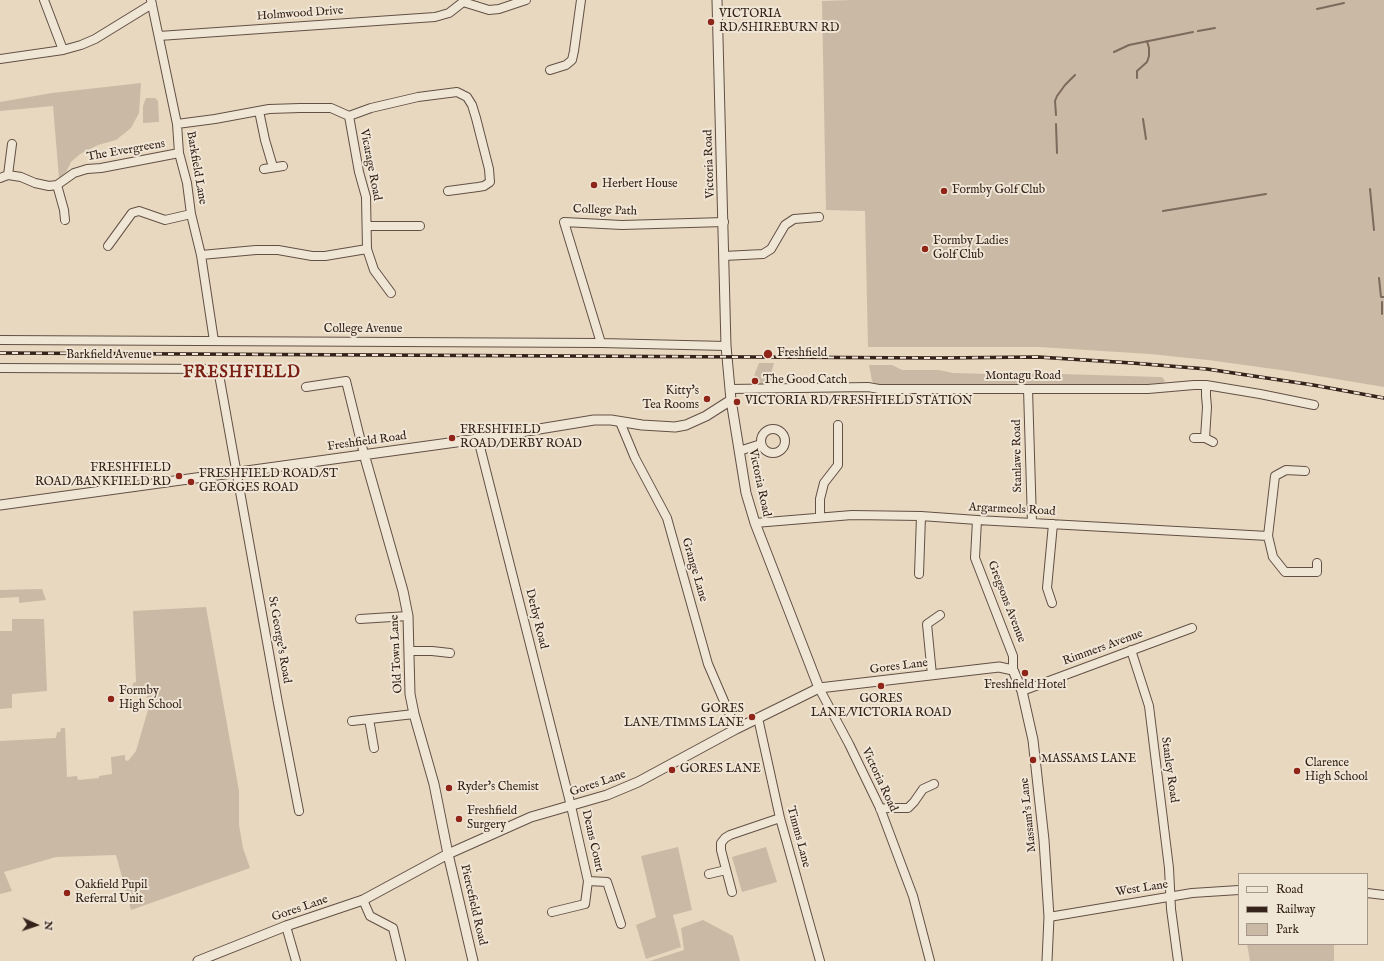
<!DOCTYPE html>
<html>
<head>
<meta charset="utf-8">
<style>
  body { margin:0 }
  #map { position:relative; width:1384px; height:961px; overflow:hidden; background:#e8d8c0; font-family:"IM FELL English",serif }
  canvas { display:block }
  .legend { position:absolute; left:1238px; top:873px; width:130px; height:72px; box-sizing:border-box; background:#f0e6d6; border:1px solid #a5988b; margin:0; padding:5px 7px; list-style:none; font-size:12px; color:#35221a }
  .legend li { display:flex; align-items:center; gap:8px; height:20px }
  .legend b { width:20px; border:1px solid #a5988b }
  .north { position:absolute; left:16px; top:905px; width:40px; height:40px; -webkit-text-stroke:3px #f0e6d6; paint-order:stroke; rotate:93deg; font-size:11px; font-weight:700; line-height:16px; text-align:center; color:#35221a }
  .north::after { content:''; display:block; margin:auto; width:14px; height:18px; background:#35221a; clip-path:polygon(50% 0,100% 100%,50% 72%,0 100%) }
</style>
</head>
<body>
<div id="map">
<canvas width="1384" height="961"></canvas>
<ul class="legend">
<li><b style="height:5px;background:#f0e6d6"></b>Road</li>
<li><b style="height:5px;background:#35221a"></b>Railway</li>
<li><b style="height:11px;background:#cab9a4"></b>Park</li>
</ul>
<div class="north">N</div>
</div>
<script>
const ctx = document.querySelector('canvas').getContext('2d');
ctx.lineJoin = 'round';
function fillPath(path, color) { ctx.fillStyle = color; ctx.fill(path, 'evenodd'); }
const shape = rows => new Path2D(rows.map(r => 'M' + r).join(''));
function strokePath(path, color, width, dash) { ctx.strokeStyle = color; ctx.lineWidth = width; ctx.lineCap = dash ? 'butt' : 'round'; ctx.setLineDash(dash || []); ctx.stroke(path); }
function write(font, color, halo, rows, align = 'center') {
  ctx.font = font + ' "IM FELL English",serif'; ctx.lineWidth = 4; ctx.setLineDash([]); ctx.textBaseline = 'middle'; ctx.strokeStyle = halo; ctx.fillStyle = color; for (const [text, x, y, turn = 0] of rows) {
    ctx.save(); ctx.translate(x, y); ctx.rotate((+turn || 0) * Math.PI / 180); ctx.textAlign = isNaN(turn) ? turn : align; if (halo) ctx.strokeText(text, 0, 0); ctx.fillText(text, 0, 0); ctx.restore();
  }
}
fillPath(shape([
  [853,0,1384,0,1384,387,1288,371,1208,360,1150,354,1039,347,868,347,865,211,826,210,822,2,822,1],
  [141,83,139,113,131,128,116,140,98,145,80,154,71,162,66,172,59,178,53,106,0,111,0,102,52,93],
  [146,98,155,98,158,101,159,122,143,123,143,106],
  [759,363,774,363,771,374,773,377,768,384,759,384,758,378,754,378,755,373],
  [869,365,892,365,902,370,939,370,953,373,988,374,1029,373,1159,377,1162,377,1165,381,1160,386,883,385,877,385,872,381],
  [42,589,46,600,19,603,19,597,0,598,0,590],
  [206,607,239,791,239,825,243,848,250,868,131,910,116,855,56,857,4,872,12,891,0,894,0,741,56,738,57,732,60,732,61,728,65,728,67,777,77,776,78,780,99,778,99,776,112,774,111,757,125,755,125,760,128,761,136,751,150,703,145,693,132,694,133,683,136,682,133,611],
  [12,619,44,619,47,691,12,694,12,708,0,709,0,631,12,631],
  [678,847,692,910,673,915,681,947,646,959,636,925,656,917,641,856],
  [766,847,777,882,742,892,732,857],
  [703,920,733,936,740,961,650,961,684,950,681,928],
  [1247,944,1334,944,1334,961,1250,961]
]), '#cab9a4');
strokePath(shape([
  [1317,9,1344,3],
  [1198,31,1215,28],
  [1114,52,1129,45,1193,32],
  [1137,78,1137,71,1147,62,1149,56,1149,48,1147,41],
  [1056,115,1055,101,1057,96,1065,85,1075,75],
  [1143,119,1146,139],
  [1056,124,1057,153],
  [1370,189,1374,230],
  [1163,211,1266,194],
  [1379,278,1381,297,1384,297],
  [1382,302,1382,314]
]), '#7c6a5c', 2);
const minor = shape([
  [44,0,63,50],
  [151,0,177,124,179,153,187,183,191,214,201,255,214,341],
  [463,2,489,10,499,9,526,0],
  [159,36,435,17,449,13,463,2],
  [0,59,63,50,81,45,95,39,152,4],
  [550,70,566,65,572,60,574,51,581,0],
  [259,111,265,140,273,167],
  [349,116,371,108,418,97,457,92,467,97,472,105,476,118,489,169,490,182,484,186,478,187,448,191],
  [177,124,215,119,269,109,300,108,331,108,349,116,359,172,366,197,367,249,325,256,312,256,278,250,256,250,201,255],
  [264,169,283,166],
  [8,175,12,144],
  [0,178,8,175,21,177,35,183,49,186,57,185,74,173,87,169,101,168,179,153],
  [57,185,64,210,65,220],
  [368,226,420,226],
  [108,246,132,213,139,211,165,220,191,214],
  [367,249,374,270,391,293],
  [724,256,763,254,771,249,785,225,794,219,819,217],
  [0,340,601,343,726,346],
  [601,343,564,222,622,225,724,222],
  [0,368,218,369,278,703,299,811],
  [306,387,346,381,364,454],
  [730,389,868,387,879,389,1148,389,1194,385,1206,385,1260,394,1314,405],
  [1028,389,1032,522],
  [620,422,635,458,667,518,708,664,736,729],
  '761 441a12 12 0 1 1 24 0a12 12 0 1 1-24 0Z',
  [1194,438,1205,438,1207,407,1206,396,1206,385],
  [1205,438,1213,442],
  [478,439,571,806,588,881,585,904,552,912],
  [739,451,761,444],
  [1305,471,1286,470,1275,476,1268,536,1273,557,1285,572,1317,572,1317,563],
  [820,517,820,499,824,483,838,465,838,425],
  [977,520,975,558,1013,656,1013,670],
  [755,523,852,515,921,516,977,520,1268,536],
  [919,574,921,516],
  [1052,603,1047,588,1053,524],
  [360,619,408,616],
  [1131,650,1149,706,1169,868,1171,909,1178,961],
  [409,651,432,651,450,653],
  [932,675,927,624,940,615],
  [819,688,849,744,880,808,913,896,930,961],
  [1022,691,1192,628],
  [758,718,780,818,820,961],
  [369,719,374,748],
  [352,721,414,714],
  [880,809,888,808,908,808,914,802,923,789,934,784],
  [709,874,726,870],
  [588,881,607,882,621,924],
  [732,892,721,850,721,843,725,838,730,835,780,818],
  [1367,893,1384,895],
  [363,900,370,916,393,928,401,961],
  [1049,917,1192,893,1239,890],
  [286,926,296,961]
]);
const tertiary = shape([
  [717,0,726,346,731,400,746,493,755,523,819,688],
  [364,454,403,591,408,616,410,694,414,714,434,784,448,854,473,961],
  [0,505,478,439,594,420,611,420,642,425,675,427,686,425,706,416,731,400],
  [198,961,286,926,363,900,448,854,531,817,607,795,638,782,736,729,819,688,999,667,1013,670,1022,691,1033,740,1044,840,1049,917,1047,961]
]);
strokePath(minor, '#625044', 10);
strokePath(tertiary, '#625044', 11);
strokePath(minor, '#f0e6d6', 8);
strokePath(tertiary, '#f0e6d6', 9);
const rail = shape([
  [0,353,938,358,1038,357,1132,363,1207,369,1313,385,1384,398]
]);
strokePath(rail, '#35221a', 3.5);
strokePath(rail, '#f0e6d6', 2, [6]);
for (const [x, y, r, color] of [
  [711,22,4,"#8f2418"],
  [594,185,4,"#8f2418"],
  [944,191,4,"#8f2418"],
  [925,249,4,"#8f2418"],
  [768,354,5,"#8f2418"],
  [755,381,4,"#8f2418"],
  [707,399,4,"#8f2418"],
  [737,402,4,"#8f2418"],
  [452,438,4,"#8f2418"],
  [179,476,4,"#8f2418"],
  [191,482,4,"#8f2418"],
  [1025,673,4,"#8f2418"],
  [881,686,4,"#8f2418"],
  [111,699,4,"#8f2418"],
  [752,717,4,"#8f2418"],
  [1033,760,4,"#8f2418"],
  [672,770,4,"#8f2418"],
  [1297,771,4,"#8f2418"],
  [449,788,4,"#8f2418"],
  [459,819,4,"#8f2418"],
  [67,893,4,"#8f2418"]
]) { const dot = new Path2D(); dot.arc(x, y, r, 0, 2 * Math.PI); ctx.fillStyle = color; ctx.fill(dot); strokePath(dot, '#f0e6d6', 1.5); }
write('12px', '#35221a', '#f0e6d6', [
  ["Holmwood Drive",300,14,-4],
  ["The Evergreens",126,151,-10],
  ["Victoria Road",710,164,-92],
  ["Vicarage Road",370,165,79],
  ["Barkfield Lane",196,168,80],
  ["College Path",605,211,2],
  ["College Avenue",363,330],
  ["Barkfield Avenue",109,356],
  ["Montagu Road",1023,377],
  ["Freshfield Road",367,442,-8],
  ["Stanlawe Road",1018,456,-91],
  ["Victoria Road",759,483,78],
  ["Argarmeols Road",1012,510,3],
  ["Grange Lane",694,570,74],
  ["Gregsons Avenue",1006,602,69],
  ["Derby Road",536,619,76],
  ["St George's Road",279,640,80],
  ["Rimmers Avenue",1103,648,-20],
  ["Old Town Lane",397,654,-93],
  ["Gores Lane",899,667,-7],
  ["Stanley Road",1169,770,82],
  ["Victoria Road",879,780,65],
  ["Gores Lane",598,784,-19],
  ["Massam's Lane",1029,815,-96],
  ["Timms Lane",798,837,75],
  ["Deans Court",592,841,77],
  ["West Lane",1142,889,-9],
  ["Piercefield Road",473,905,77],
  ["Gores Lane",300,909,-19]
]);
write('12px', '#35221a', '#f0e6d6', [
  ["VICTORIA",719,15],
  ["RD/SHIREBURN RD",719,29],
  ["Herbert House",602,185],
  ["Formby Golf Club",952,191],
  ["Formby Ladies",933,242],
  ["Golf Club",933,256],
  ["Freshfield",777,354],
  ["The Good Catch",763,381],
  ["Kitty's",699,392,"right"],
  ["Tea Rooms",699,406,"right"],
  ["VICTORIA RD/FRESHFIELD STATION",745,402],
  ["FRESHFIELD",460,431],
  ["ROAD/DERBY ROAD",460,445],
  ["FRESHFIELD",171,469,"right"],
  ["ROAD/BANKFIELD RD",171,483,"right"],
  ["FRESHFIELD ROAD/ST",199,475],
  ["GEORGES ROAD",199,489],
  ["Freshfield Hotel",1025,686,"center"],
  ["Formby",119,692],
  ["High School",119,706],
  ["GORES",881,700,"center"],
  ["LANE/VICTORIA ROAD",881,714,"center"],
  ["GORES",744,710,"right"],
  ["LANE/TIMMS LANE",744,724,"right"],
  ["MASSAMS LANE",1041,760],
  ["Clarence",1305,764],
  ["High School",1305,778],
  ["GORES LANE",680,770],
  ["Ryder's Chemist",457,788],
  ["Freshfield",467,812],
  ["Surgery",467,826],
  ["Oakfield Pupil",75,886],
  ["Referral Unit",75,900]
], 'left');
ctx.letterSpacing = '1px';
write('bold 16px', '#7a1f14', '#f0e6d6', [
  ["FRESHFIELD",242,374]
]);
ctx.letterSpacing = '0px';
</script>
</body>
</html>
